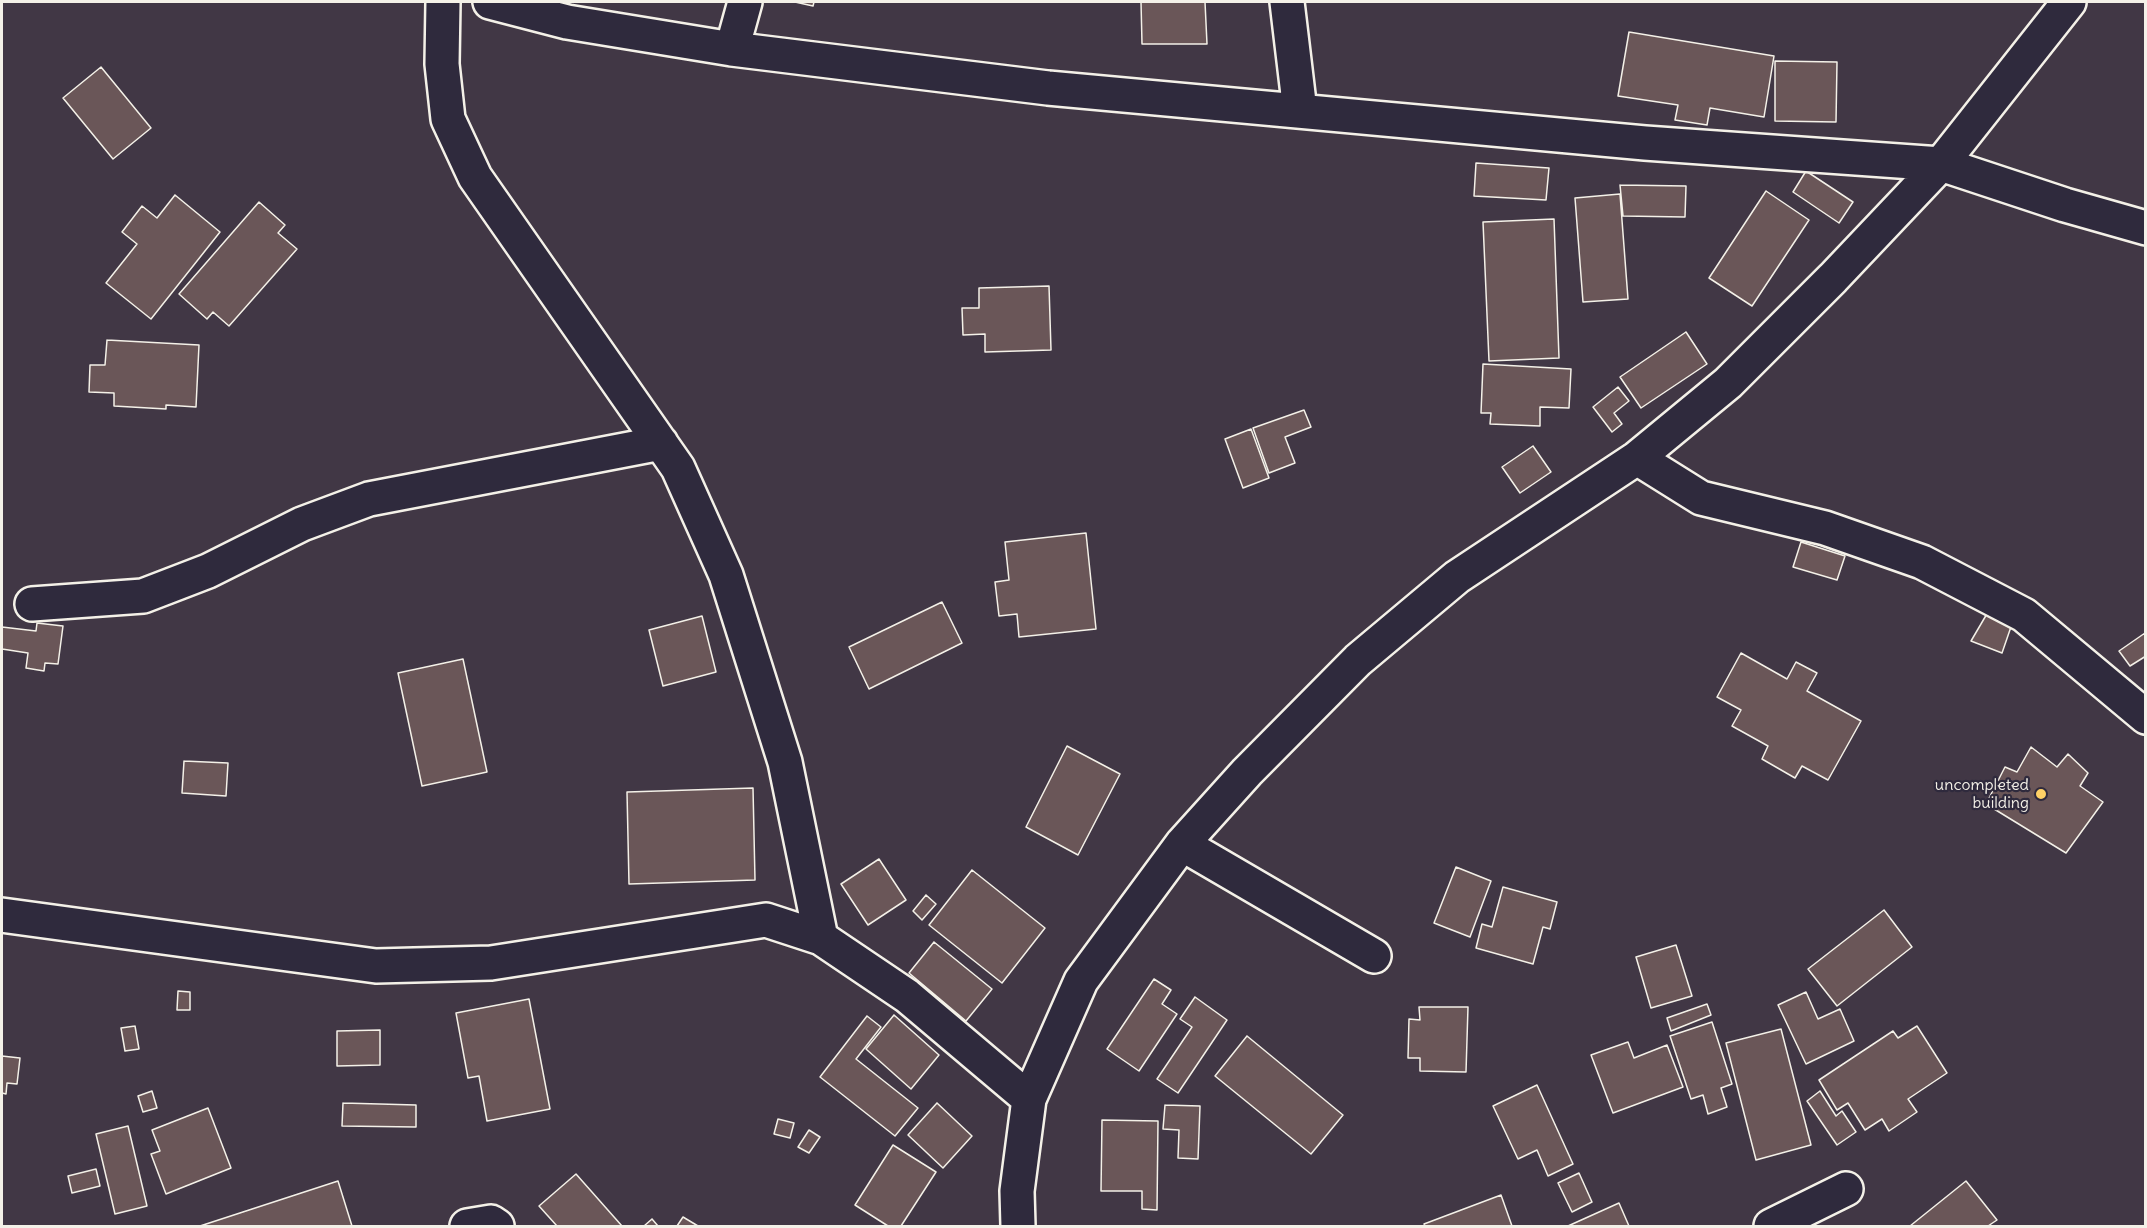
<!DOCTYPE html>
<html>
<head>
<meta charset="utf-8">
<style>
  body { margin:0 }
  #map { position:relative; width:2147px; height:1228px; overflow:hidden; background:#413745; font-family:Delius,sans-serif }
  canvas { display:block }
  .frame { position:absolute; inset:0; border:3px solid #f4f1e8; pointer-events:none }
</style>
</head>
<body>
<div id="map">
<canvas width="2147" height="1228"></canvas>
<div class="frame"></div>
</div>
<script>
const ctx = document.querySelector('canvas').getContext('2d');
ctx.lineJoin = 'round';
function fillPath(path, color) { ctx.fillStyle = color; ctx.fill(path, 'evenodd'); }
const shape = rows => new Path2D(rows.map(r => 'M' + r).join(''));
function strokePath(path, color, width, dash) { ctx.strokeStyle = color; ctx.lineWidth = width; ctx.lineCap = dash ? 'butt' : 'round'; ctx.setLineDash(dash || []); ctx.stroke(path); }
function write(font, color, halo, rows, align = 'center') {
  ctx.font = font + ' Delius,sans-serif'; ctx.lineWidth = 4.5; ctx.setLineDash([]); ctx.textBaseline = 'middle'; ctx.strokeStyle = halo; ctx.fillStyle = color; for (const [text, x, y, turn = 0] of rows) {
    ctx.save(); ctx.translate(x, y); ctx.rotate((+turn || 0) * Math.PI / 180); ctx.textAlign = isNaN(turn) ? turn : align; if (halo) ctx.strokeText(text, 0, 0); ctx.fillText(text, 0, 0); ctx.restore();
  }
}
const building = shape([
  [795,2,814,2,813,6,795,2],
  [1141,2,1205,2,1207,44,1142,44,1141,2],
  [1629,32,1774,56,1764,117,1710,108,1707,125,1675,120,1678,105,1618,96,1629,32],
  [1775,61,1837,62,1836,122,1775,121,1775,61],
  [101,67,151,128,113,159,63,98,101,67],
  [1476,163,1549,168,1546,200,1474,196,1476,163],
  [1806,171,1853,202,1839,223,1793,192,1806,171],
  [1620,185,1686,186,1685,217,1623,216,1620,185],
  [1766,191,1809,220,1752,306,1709,278,1766,191],
  [1620,194,1628,299,1583,302,1575,198,1620,194],
  [175,195,220,232,151,319,106,283,137,244,122,232,142,206,157,218,175,195],
  [259,202,285,225,278,233,297,249,229,326,213,312,207,319,179,294,259,202],
  [1554,219,1559,358,1489,361,1483,222,1554,219],
  [1049,286,1051,350,985,352,985,334,963,335,962,308,979,308,979,288,1049,286],
  [1686,332,1707,364,1641,408,1620,377,1686,332],
  [107,340,199,345,196,407,166,405,166,409,114,406,114,393,89,392,90,365,105,365,107,340],
  [1483,364,1571,369,1569,408,1540,407,1540,426,1490,424,1491,413,1481,413,1483,364],
  [1618,387,1629,401,1614,413,1622,424,1612,432,1593,407,1618,387],
  [1304,410,1311,427,1285,437,1295,463,1269,473,1253,428,1304,410],
  [1251,429,1269,478,1243,488,1225,439,1251,429],
  [1533,446,1551,472,1520,493,1502,467,1533,446],
  [1086,533,1096,629,1019,637,1017,614,999,616,995,582,1009,580,1005,542,1086,533],
  [1801,542,1845,556,1837,580,1793,567,1801,542],
  [942,602,962,643,869,689,849,647,942,602],
  [1988,612,2013,621,2002,653,1971,641,1988,612],
  [702,616,716,672,663,686,649,630,702,616],
  [37,623,63,626,58,664,45,663,44,671,26,668,28,653,2,649,2,627,36,631,37,623],
  [2145,633,2146,656,2130,666,2119,651,2145,633],
  [1741,653,1787,679,1796,662,1817,673,1807,691,1861,721,1828,780,1802,766,1795,778,1762,759,1768,746,1732,726,1741,710,1717,697,1741,653],
  [463,659,487,772,422,786,398,673,463,659],
  [1067,746,1120,774,1078,855,1026,827,1067,746],
  [2031,747,2057,767,2068,754,2088,773,2080,786,2103,802,2066,853,1986,804,2005,767,2017,772,2031,747],
  [184,761,228,763,226,796,182,793,184,761],
  [753,788,755,880,629,884,627,792,753,788],
  [879,859,906,900,868,925,841,884,879,859],
  [1456,867,1491,881,1470,937,1434,923,1456,867],
  [972,870,1045,928,1002,983,929,925,972,870],
  [1503,887,1557,902,1550,929,1543,927,1533,964,1476,948,1482,924,1492,927,1503,887],
  [926,895,936,904,922,920,913,911,926,895],
  [1884,910,1912,947,1837,1006,1808,969,1884,910],
  [934,942,992,989,966,1021,909,973,934,942],
  [1676,945,1692,996,1651,1008,1636,957,1676,945],
  [1154,979,1171,990,1162,1004,1177,1014,1139,1071,1107,1049,1154,979],
  [178,991,190,992,190,1010,177,1010,178,991],
  [1806,992,1818,1019,1840,1009,1854,1041,1806,1064,1778,1005,1806,992],
  [1195,997,1227,1020,1178,1093,1157,1079,1192,1027,1180,1019,1195,997],
  [529,999,550,1109,487,1121,479,1076,468,1078,456,1013,529,999],
  [1707,1004,1711,1015,1671,1031,1667,1018,1707,1004],
  [1419,1007,1468,1007,1466,1072,1420,1071,1420,1058,1408,1058,1409,1019,1420,1020,1419,1007],
  [894,1015,939,1055,911,1089,866,1049,894,1015],
  [867,1016,881,1027,856,1059,918,1108,895,1136,820,1077,867,1016],
  [1712,1022,1732,1084,1721,1088,1727,1107,1708,1114,1703,1095,1691,1099,1670,1036,1712,1022],
  [135,1026,139,1049,125,1051,121,1028,135,1026],
  [1917,1026,1947,1073,1908,1099,1917,1112,1889,1131,1882,1119,1865,1130,1848,1103,1837,1110,1819,1080,1893,1031,1898,1038,1917,1026],
  [1781,1029,1811,1145,1756,1160,1726,1043,1781,1029],
  [380,1030,380,1065,337,1066,337,1031,380,1030],
  [1247,1036,1343,1115,1311,1154,1215,1076,1247,1036],
  [1628,1042,1634,1058,1667,1045,1683,1087,1613,1113,1591,1055,1628,1042],
  [2,1056,20,1058,17,1084,7,1083,6,1094,2,1093,2,1056],
  [1537,1085,1573,1164,1548,1176,1537,1150,1518,1159,1493,1106,1537,1085],
  [152,1091,157,1108,143,1112,138,1096,152,1091],
  [1820,1091,1836,1116,1842,1111,1856,1132,1837,1145,1807,1101,1820,1091],
  [343,1103,416,1105,416,1127,342,1126,343,1103],
  [937,1103,972,1136,943,1168,908,1135,937,1103],
  [1165,1105,1200,1106,1198,1159,1178,1158,1179,1130,1163,1129,1165,1105],
  [208,1108,231,1168,166,1194,151,1154,160,1151,152,1130,208,1108],
  [778,1119,794,1123,790,1138,774,1134,778,1119],
  [1102,1120,1158,1121,1157,1210,1142,1209,1142,1191,1101,1191,1102,1120],
  [128,1126,147,1206,115,1214,96,1134,128,1126],
  [809,1130,820,1137,809,1153,798,1147,809,1130],
  [893,1145,936,1172,901,1226,888,1226,855,1205,893,1145],
  [96,1169,100,1186,72,1193,68,1176,96,1169],
  [1579,1173,1592,1202,1572,1212,1558,1183,1579,1173],
  [576,1174,622,1226,557,1226,539,1206,576,1174],
  [338,1181,352,1226,200,1226,338,1181],
  [1966,1181,1997,1220,1988,1226,1910,1226,1966,1181],
  [1501,1195,1512,1226,1425,1226,1424,1224,1501,1195],
  [1619,1203,1629,1226,1568,1226,1619,1203],
  [683,1217,698,1226,677,1226,683,1217],
  [652,1219,658,1226,644,1226,652,1219]
]);
fillPath(building, '#6a5658');
strokePath(building, '#f4f1e8', 1.5);
const minor = shape([
  [443,2,442,64,448,119,475,177,678,468,726,575,785,762,821,938],
  [490,2,567,22,732,49,1048,88,1645,143,1941,164,2065,205,2146,228],
  [1287,2,1300,111],
  [732,49,745,2],
  [1637,458,1701,498,1825,528,1922,562,2024,615,2146,717],
  [32,604,143,596,208,571,302,524,369,499,661,443],
  [1182,844,1374,956],
  [2,915,376,966,491,963,766,920,821,938,907,996,1029,1099],
  [467,1226,491,1222,497,1226],
  [1018,1226,1017,1191,1029,1099,1081,981,1182,844,1247,772,1358,660,1457,577,1637,458,1728,383,1833,278,1941,164,2069,2],
  [1771,1226,1846,1189]
]);
strokePath(minor, '#f4f1e8', 38);
strokePath(minor, '#2f2a3d', 33);
for (const [x, y, r, color] of [
  [2041,794,6,"#ffd166"]
]) { const dot = new Path2D(); dot.arc(x, y, r, 0, 2 * Math.PI); ctx.fillStyle = color; ctx.fill(dot); strokePath(dot, '#2f2a3d', 2); }
write('16px', '#f4f1e8', '#2f2a3d', [
  ["uncompleted",2029,785],
  ["building",2029,803]
], 'right');
</script>
</body>
</html>
